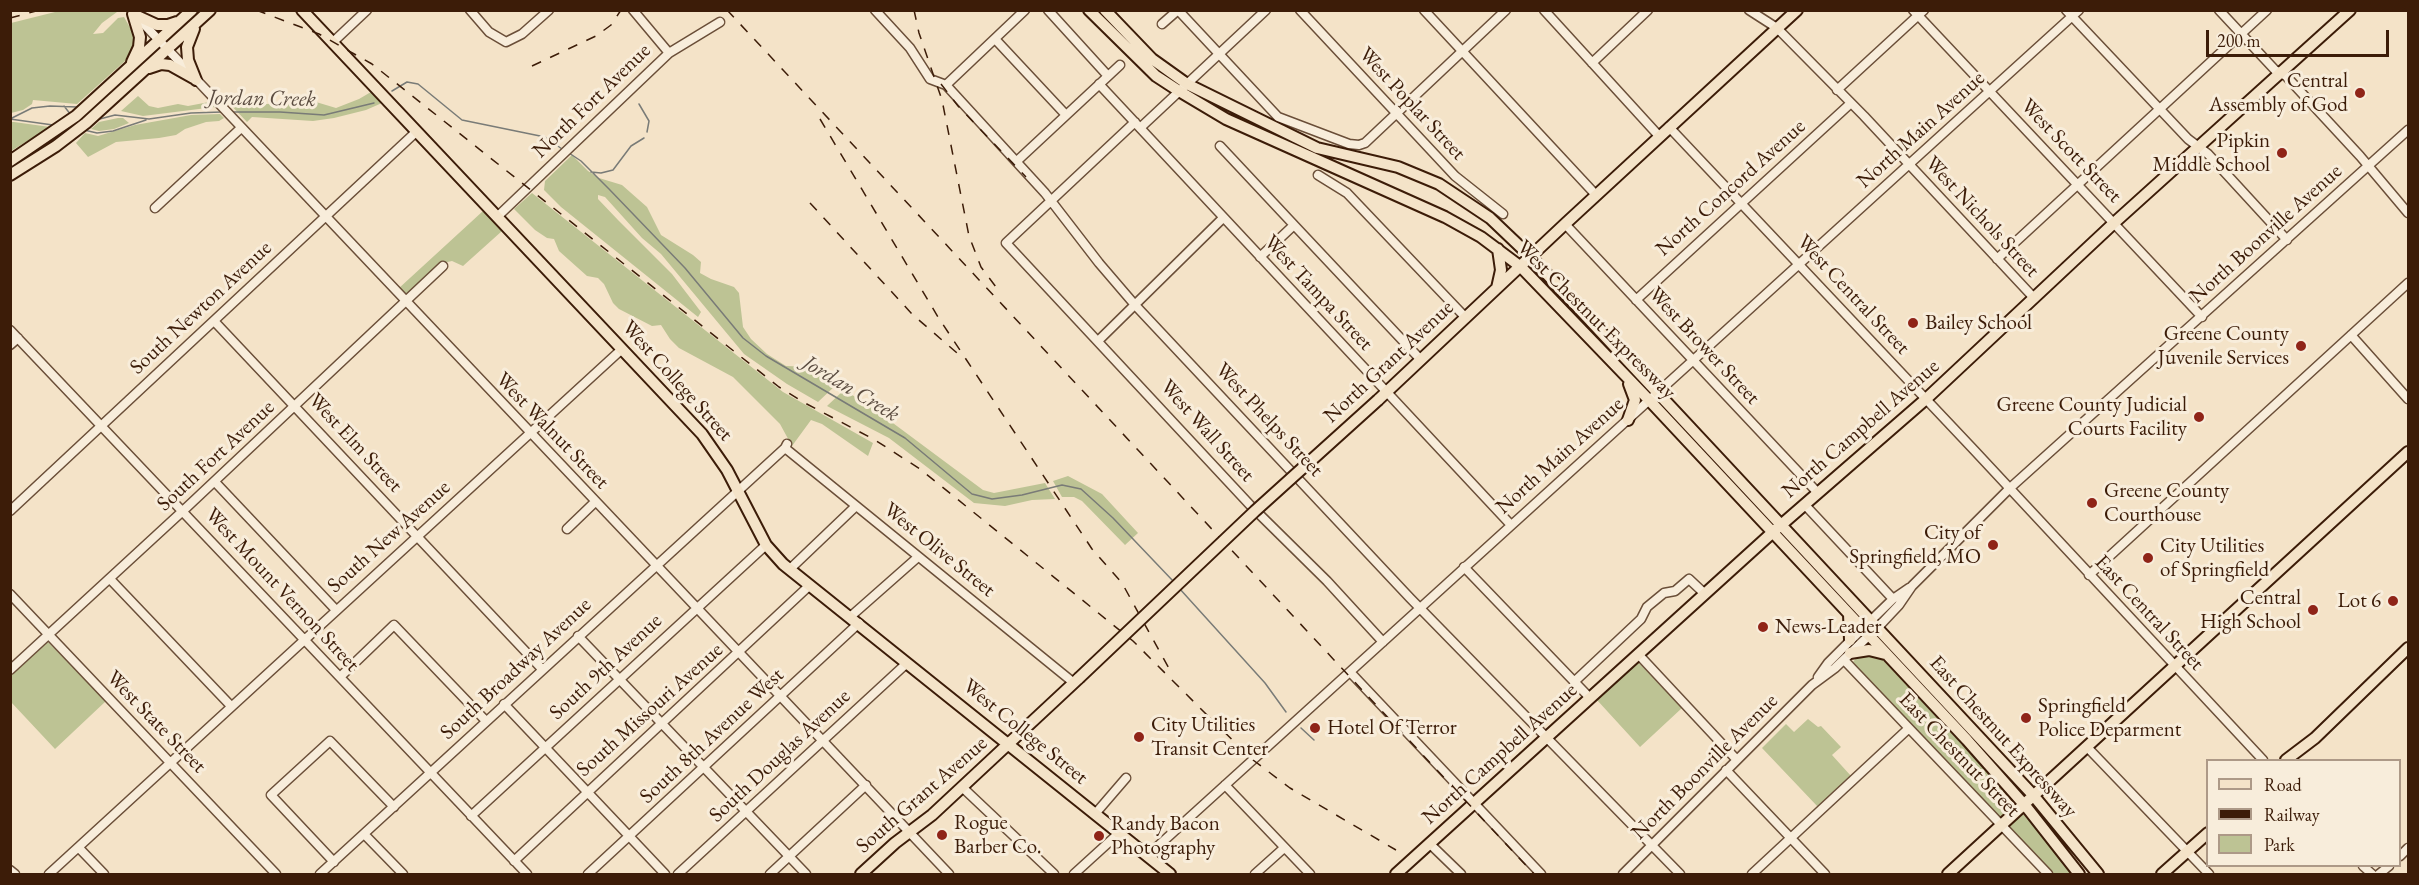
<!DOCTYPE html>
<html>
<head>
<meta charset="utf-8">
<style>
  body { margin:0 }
  #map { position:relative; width:2419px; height:885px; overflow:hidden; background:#f4e3c8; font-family:"EB Garamond",serif }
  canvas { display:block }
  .frame { position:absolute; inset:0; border:12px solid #3c1c08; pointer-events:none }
  .legend { position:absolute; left:2206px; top:759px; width:195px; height:108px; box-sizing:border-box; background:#f8eddb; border:2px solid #ad9987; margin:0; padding:8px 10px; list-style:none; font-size:18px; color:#3c1c08 }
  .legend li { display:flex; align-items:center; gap:12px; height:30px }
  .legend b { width:30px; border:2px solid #ad9987 }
  .scale { position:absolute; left:2206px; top:30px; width:183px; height:27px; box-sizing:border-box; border:3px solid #3c1c08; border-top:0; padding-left:8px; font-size:18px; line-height:21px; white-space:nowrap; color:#3c1c08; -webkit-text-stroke:4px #f8eddb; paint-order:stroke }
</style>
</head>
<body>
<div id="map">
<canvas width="2419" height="885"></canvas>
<div class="frame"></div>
<ul class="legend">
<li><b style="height:8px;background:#f4e3c8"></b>Road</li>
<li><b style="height:8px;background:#3c1c08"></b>Railway</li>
<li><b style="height:16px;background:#bdc394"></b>Park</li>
</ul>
<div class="scale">200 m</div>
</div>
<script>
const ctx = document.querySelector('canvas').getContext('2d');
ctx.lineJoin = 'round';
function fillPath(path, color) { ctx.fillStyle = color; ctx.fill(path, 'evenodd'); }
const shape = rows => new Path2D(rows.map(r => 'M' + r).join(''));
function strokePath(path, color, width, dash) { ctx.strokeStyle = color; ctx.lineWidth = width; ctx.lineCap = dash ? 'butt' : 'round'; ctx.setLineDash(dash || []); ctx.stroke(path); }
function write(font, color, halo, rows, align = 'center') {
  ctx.font = font + ' "EB Garamond",serif'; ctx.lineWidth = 6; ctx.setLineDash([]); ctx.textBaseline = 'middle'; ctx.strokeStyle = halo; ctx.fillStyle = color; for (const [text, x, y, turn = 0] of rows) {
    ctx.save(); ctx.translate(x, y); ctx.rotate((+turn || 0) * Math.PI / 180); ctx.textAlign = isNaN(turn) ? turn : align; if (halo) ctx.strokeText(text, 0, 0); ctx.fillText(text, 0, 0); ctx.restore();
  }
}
fillPath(shape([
  [63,10,116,11,117,12,102,23,93,34,103,33,118,18,124,17,133,33,133,46,125,61,77,104,33,100,32,104,23,110,11,113,11,23],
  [371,92,382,103,366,110,334,118,313,121,252,117,247,122,226,100,229,97,266,104,316,102,336,108,359,99],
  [138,96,149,106,158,108,178,104,188,106,209,102,215,107,143,116,121,111],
  [220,114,224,118,219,121,206,122,185,129,176,135,159,138,116,142,88,157,76,143,85,133,98,136,135,125,191,115],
  [118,118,123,118,129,123,114,129,99,131,91,129,99,122],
  [11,122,14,122,50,127,11,151],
  [572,155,588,171,599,178,622,185,647,207,661,235,693,255,701,262,700,273,711,279,734,287,739,293,743,327,751,339,767,354,786,366,812,367,826,373,836,385,818,402,787,384,744,354,661,254,642,238,605,197,598,195,598,199,618,220,672,274,701,312,698,317,561,207,544,190,545,181],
  [532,193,783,392,873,443,868,456,822,424,811,420,792,446,780,424,733,377,679,348,670,339,661,325,652,326,619,309,613,303,604,284,598,278,587,276,559,251,554,239,547,238,535,230,514,209],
  [483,211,502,231,463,266,452,261,443,263,408,294,406,295,398,289],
  [844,390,870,406,983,490,994,493,1045,483,1055,499,1032,500,1005,506,974,503,889,438,827,406],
  [1068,476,1102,494,1138,533,1125,545,1082,501,1074,497,1062,497,1053,481],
  [48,642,106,701,55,749,11,702,11,676],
  [1867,653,1881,658,1972,755,2003,792,2007,802,2005,811,2001,818,1997,819,1853,662,1856,658],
  [1638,662,1682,708,1640,747,1597,700],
  [1808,719,1818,727,1821,726,1841,747,1832,755,1851,776,1818,807,1762,748,1786,724,1794,732],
  [2022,813,2039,832,2071,874,2053,874,2009,828,2010,823]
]), '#bdc394');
strokePath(shape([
  [392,91,407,82,418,84,462,120,545,137,562,149],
  [639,104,649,121,647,132],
  [64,106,71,115],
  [233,112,280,112,324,115,374,103],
  [12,118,32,108,50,106,77,107],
  [10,119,53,125],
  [96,120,115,115,149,119,191,113,222,112],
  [84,130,97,133,113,131,146,120],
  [569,153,581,161,609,189,685,268,743,338,766,356,905,438,972,494,992,499,1022,495,1062,485,1081,489,1113,518,1174,582],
  [591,172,601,173,613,170,631,146,644,138],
  [1179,588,1265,683,1286,712],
  [1301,728,1314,740]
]), '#797b77', 1.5);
const minor = shape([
  [470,10,489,32,506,42,522,34,549,10],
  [633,10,669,53],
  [875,10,910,48,930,79,946,85,1045,193,1099,263,1135,305,1410,598,1680,874],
  [1048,10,1108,76],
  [1178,10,1278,117,1349,144,1359,145,1365,143,1506,10],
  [1300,10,1455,176,1503,214],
  [1424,10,1596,195],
  [1544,10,1659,136],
  [1749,10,1777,28,1864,116,2034,298],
  [1913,10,2202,317],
  [2066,10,2188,139,2208,154,2287,240],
  [2219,10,2275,70,2286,76,2360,156,2408,213],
  [137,17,949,874],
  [1162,24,1178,10],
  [995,39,1066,115],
  [332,43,367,10],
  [1592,63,1648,10],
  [1099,84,1511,525],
  [946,85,1025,10],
  [1837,90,1924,10],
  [1135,122,1006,243,1250,505,1327,581,1383,642],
  [1669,127,1974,450,2263,760],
  [1140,128,1266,10],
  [1220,146,1294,225],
  [1017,161,1120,65],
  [1318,175,1347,193,1466,318],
  [155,208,241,128],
  [497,217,669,53,720,22],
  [1565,224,1818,493],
  [1260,257,1294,225,1421,360],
  [1997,259,2267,10],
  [1636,300,1851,103],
  [214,321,542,669],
  [10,330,527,874],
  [2351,335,2408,399],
  [1098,341,1223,218],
  [10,345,18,338],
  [787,444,785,448,1074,683],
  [215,482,336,610],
  [1805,505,1893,599],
  [10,511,416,132],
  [567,529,595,502],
  [1464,567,1590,698],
  [790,569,856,506],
  [2089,575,2408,283],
  [110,579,231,706],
  [10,594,276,874],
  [850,617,918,557],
  [578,636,806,874],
  [1638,654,1736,759],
  [1844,660,2048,874],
  [10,670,186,508,443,266],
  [1350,672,1541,874],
  [340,677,394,625,486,721],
  [1818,677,1828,663,1858,633,1893,599,1909,588],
  [1574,682,1641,619,1647,607,1664,593,1675,591,1689,579,1705,594],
  [504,704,665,874],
  [2087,747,2209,874],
  [1726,770,1825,874],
  [1225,785,1310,874],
  [962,787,1054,874],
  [1095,814,1126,778],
  [471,816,766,545],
  [365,835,403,874],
  [1430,844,1461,874],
  [79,848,104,874],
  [1147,856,2079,10],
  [2400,856,2408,848],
  [514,861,810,585],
  [334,862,271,795,330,741,394,807],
  [2363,866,2372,874],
  [10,870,15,874],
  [49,874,622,349],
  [320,874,785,448],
  [588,874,859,623],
  [678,874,907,663],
  [770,874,866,785],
  [1074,874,1119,833],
  [1255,874,1284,848],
  [1623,874,1812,685,1835,668,1883,622,1899,605,1912,586,2010,488,2408,130],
  [1752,874,1908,729],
  [2379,874,2389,866]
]);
const major = shape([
  [302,10,702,434,727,470,766,545,783,564,1170,874],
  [1089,10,1156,76,1179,91,1226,119,1445,217,1481,237,1521,267,1649,400,1967,740,2028,809,2079,874],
  [1105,10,1152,59,1187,84,1317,148,1398,167,1439,184,1490,218,1531,257,2033,795,2098,874],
  [133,14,157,25,168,25,177,22],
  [194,29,187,47,188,60,196,80],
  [132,62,139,47,140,37,133,14],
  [149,68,161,64,170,65,195,79],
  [10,161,76,116,192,10],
  [10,175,56,146,86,123,210,10],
  [1497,288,1501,270,1498,249],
  [1378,400,1565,224,1797,10],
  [1628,420,1635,400,1629,384],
  [1849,614,1850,640],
  [1850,653,1869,650,1885,654],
  [2286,760,2315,738,2408,648],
  [861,874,895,843,932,815,1079,678],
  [1396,874,1773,532,1926,399,2114,223,2350,10],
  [1948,874,2408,452],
  [2162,874,2208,833]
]);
strokePath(minor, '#6a4e38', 11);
strokePath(major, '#3c1c08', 14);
strokePath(minor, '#f8eddb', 8);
strokePath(major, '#f4e3c8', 10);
strokePath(shape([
  [256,10,319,34,372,64,779,387,803,402,875,440,920,469,1133,641,1215,723],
  [727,10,1534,874],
  [914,10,919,33,942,100,969,236,981,267,999,291],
  [10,18,40,10],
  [532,66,596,36,611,25,621,10],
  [941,84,958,106,1026,177],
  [820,119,938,317,1092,549,1122,583,1171,672],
  [810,203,912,314,957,353],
  [1210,718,1253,760,1290,788,1396,850]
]), '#3c1c08', 1.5, [10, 10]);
const majorBridge = shape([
  [1079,678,1255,511,1378,400]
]);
strokePath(majorBridge, '#3c1c08', 14, []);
strokePath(majorBridge, '#f4e3c8', 10);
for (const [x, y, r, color] of [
  [2360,93,6,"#8f2418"],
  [2282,153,6,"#8f2418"],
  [1913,323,6,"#8f2418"],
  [2301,346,6,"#8f2418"],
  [2199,417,6,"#8f2418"],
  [2092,503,6,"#8f2418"],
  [1993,545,6,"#8f2418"],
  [2148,558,6,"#8f2418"],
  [2393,601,6,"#8f2418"],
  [2313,610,6,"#8f2418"],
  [1763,627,6,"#8f2418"],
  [2026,718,6,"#8f2418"],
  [1315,728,6,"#8f2418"],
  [1139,737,6,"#8f2418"],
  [942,835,6,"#8f2418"],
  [1099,836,6,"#8f2418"]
]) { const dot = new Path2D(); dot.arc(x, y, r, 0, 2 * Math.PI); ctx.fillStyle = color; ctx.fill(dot); strokePath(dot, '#f8eddb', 2); }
write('21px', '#3c1c08', '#f8eddb', [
  ["Central",2348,81,"right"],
  ["Assembly of God",2348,105,"right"],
  ["Pipkin",2270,141,"right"],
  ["Middle School",2270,165,"right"],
  ["Bailey School",1925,323],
  ["Greene County",2289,334,"right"],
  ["Juvenile Services",2289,358,"right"],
  ["Greene County Judicial",2187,405,"right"],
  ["Courts Facility",2187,429,"right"],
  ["Greene County",2104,491],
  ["Courthouse",2104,515],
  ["City of",1981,533,"right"],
  ["Springfield, MO",1981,557,"right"],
  ["City Utilities",2160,546],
  ["of Springfield",2160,570],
  ["Central",2301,598,"right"],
  ["High School",2301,622,"right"],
  ["Lot 6",2381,601,"right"],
  ["News-Leader",1775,627],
  ["Springfield",2038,706],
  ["Police Deparment",2038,730],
  ["City Utilities",1151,725],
  ["Transit Center",1151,749],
  ["Hotel Of Terror",1327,728],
  ["Rogue",954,823],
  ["Barber Co.",954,847],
  ["Randy Bacon",1111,824],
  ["Photography",1111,848]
], 'left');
write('21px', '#3c1c08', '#f8eddb', [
  ["North Fort Avenue",592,101,-44],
  ["West Poplar Street",1412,104,47],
  ["North Main Avenue",1921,130,-42],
  ["West Scott Street",2071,151,46],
  ["North Concord Avenue",1731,188,-42],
  ["West Nichols Street",1982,217,47],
  ["North Boonville Avenue",2266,234,-42],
  ["West Tampa Street",1318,293,47],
  ["West Central Street",1853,295,47],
  ["South Newton Avenue",201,308,-43],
  ["West Chestnut Expressway",1596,320,45],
  ["West Brower Street",1704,346,47],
  ["North Grant Avenue",1389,362,-43],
  ["West College Street",677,381,48],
  ["West Phelps Street",1269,420,47],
  ["North Campbell Avenue",1861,429,-41],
  ["West Walnut Street",552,431,46],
  ["West Wall Street",1207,431,48],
  ["West Elm Street",355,443,47],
  ["South Fort Avenue",216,456,-43],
  ["North Main Avenue",1560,456,-42],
  ["South New Avenue",389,537,-42],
  ["West Olive Street",939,550,39],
  ["West Mount Vernon Street",282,590,47],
  ["East Central Street",2149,613,47],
  ["South 9th Avenue",606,667,-43],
  ["South Broadway Avenue",516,669,-43],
  ["South Missouri Avenue",650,710,-42],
  ["West State Street",156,722,46],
  ["West College Street",1025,732,39],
  ["South 8th Avenue West",712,736,-43],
  ["East Chestnut Expressway",2003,737,48],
  ["North Campbell Avenue",1500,754,-42],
  ["East Chestnut Street",1959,755,46],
  ["South Douglas Avenue",780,756,-43],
  ["North Boonville Avenue",1705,767,-45],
  ["South Grant Avenue",922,795,-41]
]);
write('italic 22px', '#5b4c40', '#f8eddb', [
  ["Jordan Creek",262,99,1],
  ["Jordan Creek",851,389,31]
]);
</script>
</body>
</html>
